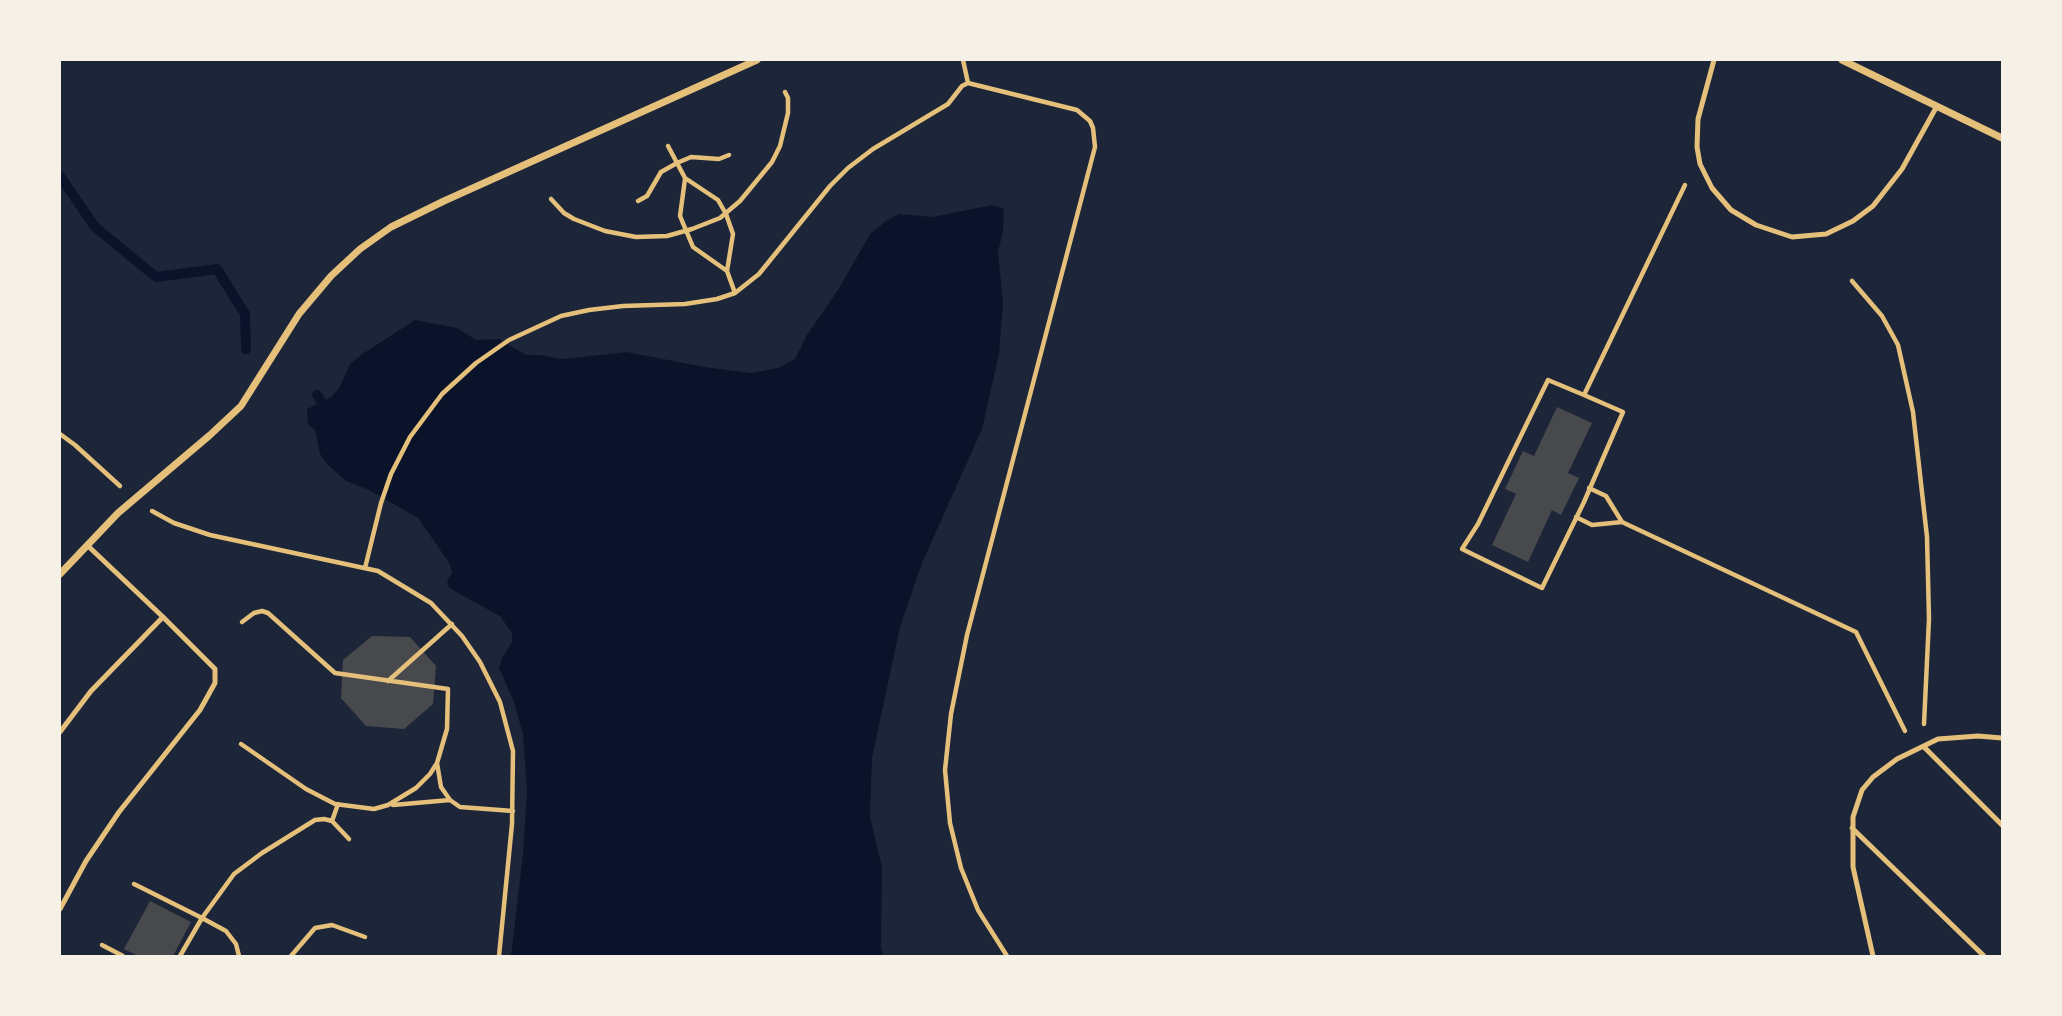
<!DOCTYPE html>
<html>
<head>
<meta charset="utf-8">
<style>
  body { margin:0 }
  #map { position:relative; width:2062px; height:1016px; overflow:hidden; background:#14213d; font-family:Commissioner,sans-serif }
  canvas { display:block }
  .frame { position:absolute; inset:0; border:61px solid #f6f1e7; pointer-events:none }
</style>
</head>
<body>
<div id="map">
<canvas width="2062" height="1016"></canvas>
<div class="frame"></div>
</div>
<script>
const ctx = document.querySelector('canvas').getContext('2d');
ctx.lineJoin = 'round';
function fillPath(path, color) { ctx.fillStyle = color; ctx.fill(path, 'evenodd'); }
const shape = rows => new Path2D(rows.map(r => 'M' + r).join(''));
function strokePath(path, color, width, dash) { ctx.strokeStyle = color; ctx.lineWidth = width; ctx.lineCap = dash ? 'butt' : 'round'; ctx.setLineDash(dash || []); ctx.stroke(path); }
fillPath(shape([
  [60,60,2002,60,2002,956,60,956]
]), '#1d2539');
fillPath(shape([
  [992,205,1004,209,1003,231,998,252,1003,304,999,354,982,429,922,563,900,627,872,758,870,817,882,867,881,947,883,956,511,956,523,854,527,791,523,734,514,702,499,668,502,658,512,642,512,633,500,616,449,588,447,581,452,573,450,564,418,518,369,490,346,481,327,464,320,454,315,430,308,424,307,409,331,397,339,388,350,364,361,355,415,320,457,328,476,340,499,339,526,355,540,355,563,359,627,352,704,367,751,373,778,368,795,359,807,335,838,290,870,234,886,221,899,214,932,217]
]), '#0b132b');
strokePath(shape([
  [60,176,95,227,156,277,217,269,245,314,246,349],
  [317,395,321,401]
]), '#0b132b', 10);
fillPath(shape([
  [1557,407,1592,423,1568,473,1579,478,1561,515,1552,510,1528,562,1492,545,1516,494,1505,489,1523,451,1534,456],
  [372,636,410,637,436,666,433,704,404,729,366,726,341,698,343,660],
  [150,901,191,922,173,956,138,956,124,949]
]), '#48494c');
strokePath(shape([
  [963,60,968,83],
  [668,146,685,178,718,200,726,214,733,234,727,271],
  [685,179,680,216,693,247,727,271,735,293],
  [551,199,564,213,574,219,605,231,636,237,667,236,692,229,720,218,740,201,772,162,780,146,788,113,788,98,785,92],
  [638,201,647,196,661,172,677,163,691,157,719,159,729,155],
  [1852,281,1882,316,1898,345,1913,412,1927,537,1929,619,1924,724],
  [1584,395,1548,380,1478,524,1462,549,1542,588,1584,502,1623,412,1584,395,1685,185],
  [60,434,75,445,120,486],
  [1589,488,1606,496,1622,522],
  [152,511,174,523,210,535,378,571,431,603,462,636,480,662,500,702,513,751,512,824,499,956],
  [1576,517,1592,525,1622,522,1856,632,1905,731],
  [365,568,381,503,391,474,410,437,442,394,476,363,509,340,561,316,589,310,623,306,685,304,717,299,735,293,759,274,830,186,848,168,873,149,948,104,962,86,968,83,1077,110,1090,121,1093,128,1095,147,967,635,951,714,945,770,950,823,961,868,978,910,1007,956],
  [388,681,452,624],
  [241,744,306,789,335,804,374,809,388,805,416,788,430,774,437,763,447,729,448,689,335,673,268,613,262,611,254,613,242,622],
  [437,763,441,787,450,800,460,807,513,811],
  [393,805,450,800],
  [332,821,338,804],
  [134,884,202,918,180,956],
  [102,945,123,956],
  [239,956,236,944,226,931,202,918,234,874,262,853,315,820,324,819,332,821,349,839],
  [291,956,315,928,332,925,365,937]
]), '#e5c07b', 4.5);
strokePath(shape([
  [1714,60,1698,119,1697,147,1700,164,1712,188,1731,210,1756,225,1792,237,1826,234,1853,221,1873,206,1902,169,1937,106],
  [60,732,91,691,163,617,87,545],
  [1924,747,2002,825],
  [1852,828,1984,956],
  [60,909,86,861,119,812,200,710,215,683,215,669,163,617],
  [1873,956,1853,867,1853,817,1862,790,1873,777,1897,759,1938,739,1978,736,2002,738]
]), '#e5c07b', 5);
strokePath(shape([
  [1842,60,2002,138],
  [60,574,118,513,210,435,241,406,299,314,331,276,360,249,391,227,444,201,757,60]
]), '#e5c07b', 7);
</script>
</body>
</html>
